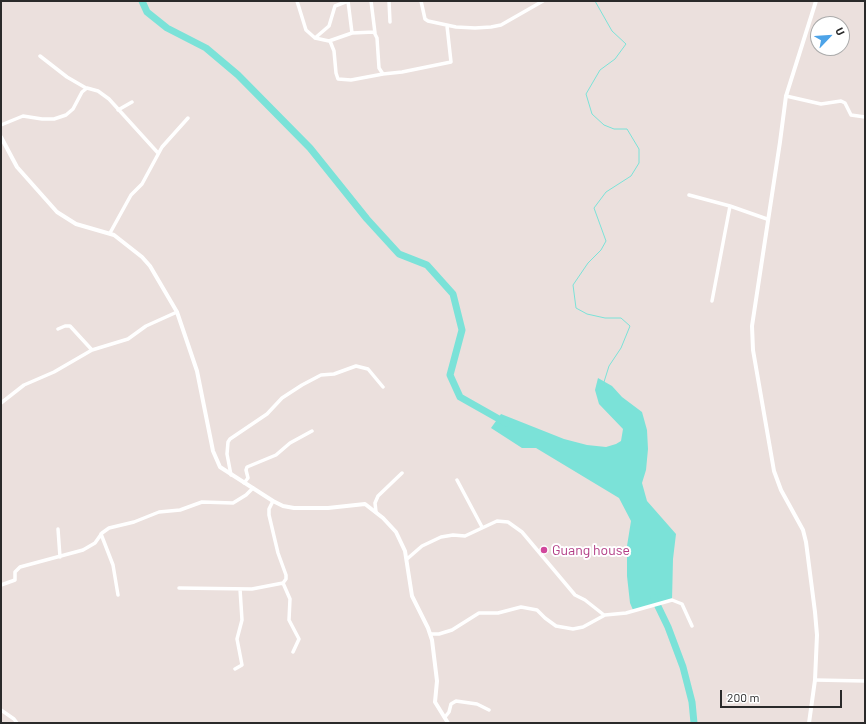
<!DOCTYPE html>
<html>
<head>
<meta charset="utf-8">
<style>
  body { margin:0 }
  #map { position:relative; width:866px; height:724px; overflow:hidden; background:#ebe0dd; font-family:Barlow,sans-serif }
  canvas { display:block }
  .frame { position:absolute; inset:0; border:2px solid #2a2a2a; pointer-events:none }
  .north { position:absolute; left:810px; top:16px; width:40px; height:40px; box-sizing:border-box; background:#fff; border:1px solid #aaa; border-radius:50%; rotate:65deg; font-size:11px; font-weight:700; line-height:16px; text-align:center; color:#2a2a2a }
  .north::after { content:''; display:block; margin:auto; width:14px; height:18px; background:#4da3e8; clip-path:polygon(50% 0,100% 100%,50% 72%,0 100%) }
  .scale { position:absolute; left:720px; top:690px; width:122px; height:18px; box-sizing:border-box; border:2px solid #2a2a2a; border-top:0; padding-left:5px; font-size:12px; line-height:14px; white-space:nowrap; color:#2a2a2a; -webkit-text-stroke:3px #fff; paint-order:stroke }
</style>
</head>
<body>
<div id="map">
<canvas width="866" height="724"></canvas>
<div class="frame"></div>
<div class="north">U</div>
<div class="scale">200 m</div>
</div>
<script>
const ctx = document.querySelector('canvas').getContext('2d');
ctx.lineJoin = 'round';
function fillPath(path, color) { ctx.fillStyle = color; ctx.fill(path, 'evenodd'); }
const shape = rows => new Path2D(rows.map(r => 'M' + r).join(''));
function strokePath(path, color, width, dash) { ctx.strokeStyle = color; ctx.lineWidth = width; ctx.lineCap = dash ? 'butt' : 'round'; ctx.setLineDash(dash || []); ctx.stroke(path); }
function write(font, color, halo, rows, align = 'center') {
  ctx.font = font + ' Barlow,sans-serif'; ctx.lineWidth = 4; ctx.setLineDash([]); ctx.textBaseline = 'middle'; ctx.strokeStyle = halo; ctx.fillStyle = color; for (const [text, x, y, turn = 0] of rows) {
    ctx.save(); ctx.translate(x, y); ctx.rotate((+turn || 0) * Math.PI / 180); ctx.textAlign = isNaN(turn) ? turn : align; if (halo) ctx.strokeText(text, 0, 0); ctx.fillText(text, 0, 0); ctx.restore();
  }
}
fillPath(shape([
  [598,378,612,386,622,397,642,412,647,430,648,449,646,470,642,483,647,501,676,534,673,559,672,600,633,610,630,603,627,576,627,546,631,521,619,498,536,448,522,448,491,428,501,414,564,439,587,445,606,447,616,444,621,441,623,429,599,404,595,390]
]), '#7be2d8');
strokePath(shape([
  [595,1,612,31,626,44,615,59,600,70,586,94,592,114,604,125,614,129,627,129,639,149,639,163,631,176,606,192,594,208,606,241,601,250,588,263,573,285,576,308,587,314,605,318,621,318,630,326,621,348,609,366,604,382]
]), '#7be2d8', 1);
strokePath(shape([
  [142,1,147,12,167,28,206,48,238,75,310,148,367,219,399,254,427,265,453,294,462,330,450,375,460,397,506,423],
  [654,598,668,627,683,667,692,702,694,723]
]), '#7be2d8', 7);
strokePath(shape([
  [297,1,306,30,315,38,329,41,352,33,374,32,377,38,379,68,383,74,402,72,451,62,447,26],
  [348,1,352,33],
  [371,1,375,33],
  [389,1,390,22],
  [421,1,425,19,428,21,456,27,475,28,491,27,501,25,543,1],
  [315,38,329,26,335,6,348,1],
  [330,41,334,51,336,73,338,79,351,80,383,74],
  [40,56,67,77,86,88],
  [786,96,821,104,841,101,845,103,851,115,865,117],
  [118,110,132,102],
  [1,125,23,116,42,119,54,119,66,115,73,109,82,92,87,88,98,91,109,99,158,153],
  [689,195,730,206,767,219],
  [110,233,131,195,142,184,162,147,188,118],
  [712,301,730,206],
  [58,329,65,326,70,326,92,350],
  [1,403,24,385,54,372,92,350,128,339,146,326,177,312],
  [231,475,227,454,228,442,230,439,267,414,282,398,302,385,321,375,334,374,356,366,368,369,383,387],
  [457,480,482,527],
  [244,483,248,478,246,470,247,467,276,455,290,443,312,431],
  [376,512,375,503,378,496,402,473],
  [58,529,60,557],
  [101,534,113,565,118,595],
  [407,559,422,546,441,537,453,535,465,536,497,521,508,522,522,532,575,595,585,600,604,615],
  [283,583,290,599,289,620,299,639,293,652],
  [1,585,15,580,15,572,20,567,83,550,95,543,102,533,109,528,134,522,159,512,180,510,202,502,233,503,246,495,253,488],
  [179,588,252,589,283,583,286,579,286,575,278,553,269,515,269,509,273,501],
  [431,634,439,634,452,630,479,613,498,613,521,607,537,610,545,618,556,626,573,629,583,627,605,615,626,613,672,600,682,604,692,626],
  [235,669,242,665,237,639,242,620,240,589],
  [815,680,865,681],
  [1,710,14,719,17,723],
  [445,717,449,712,451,704,456,701,477,704,489,710]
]), '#fff', 3.5);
strokePath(shape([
  [1,137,17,167,57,212,76,224,114,235,142,257,150,266,177,312,197,371,213,451,220,467,273,501,283,506,294,508,328,508,365,504,383,518,396,532,405,551,412,596,428,628,432,640,437,681,435,702,448,723],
  [809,723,815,680,817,635,815,612,806,542,803,530,781,490,774,471,753,350,752,326,780,142,786,96,816,1]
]), '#fff', 4);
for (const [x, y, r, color] of [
  [544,550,4,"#d1479c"]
]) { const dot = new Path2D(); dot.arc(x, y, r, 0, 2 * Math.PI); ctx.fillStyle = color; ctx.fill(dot); strokePath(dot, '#fff', 1.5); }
write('14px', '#b23c85', '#fff', [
  ["Guang house",552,550]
], 'left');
</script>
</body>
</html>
